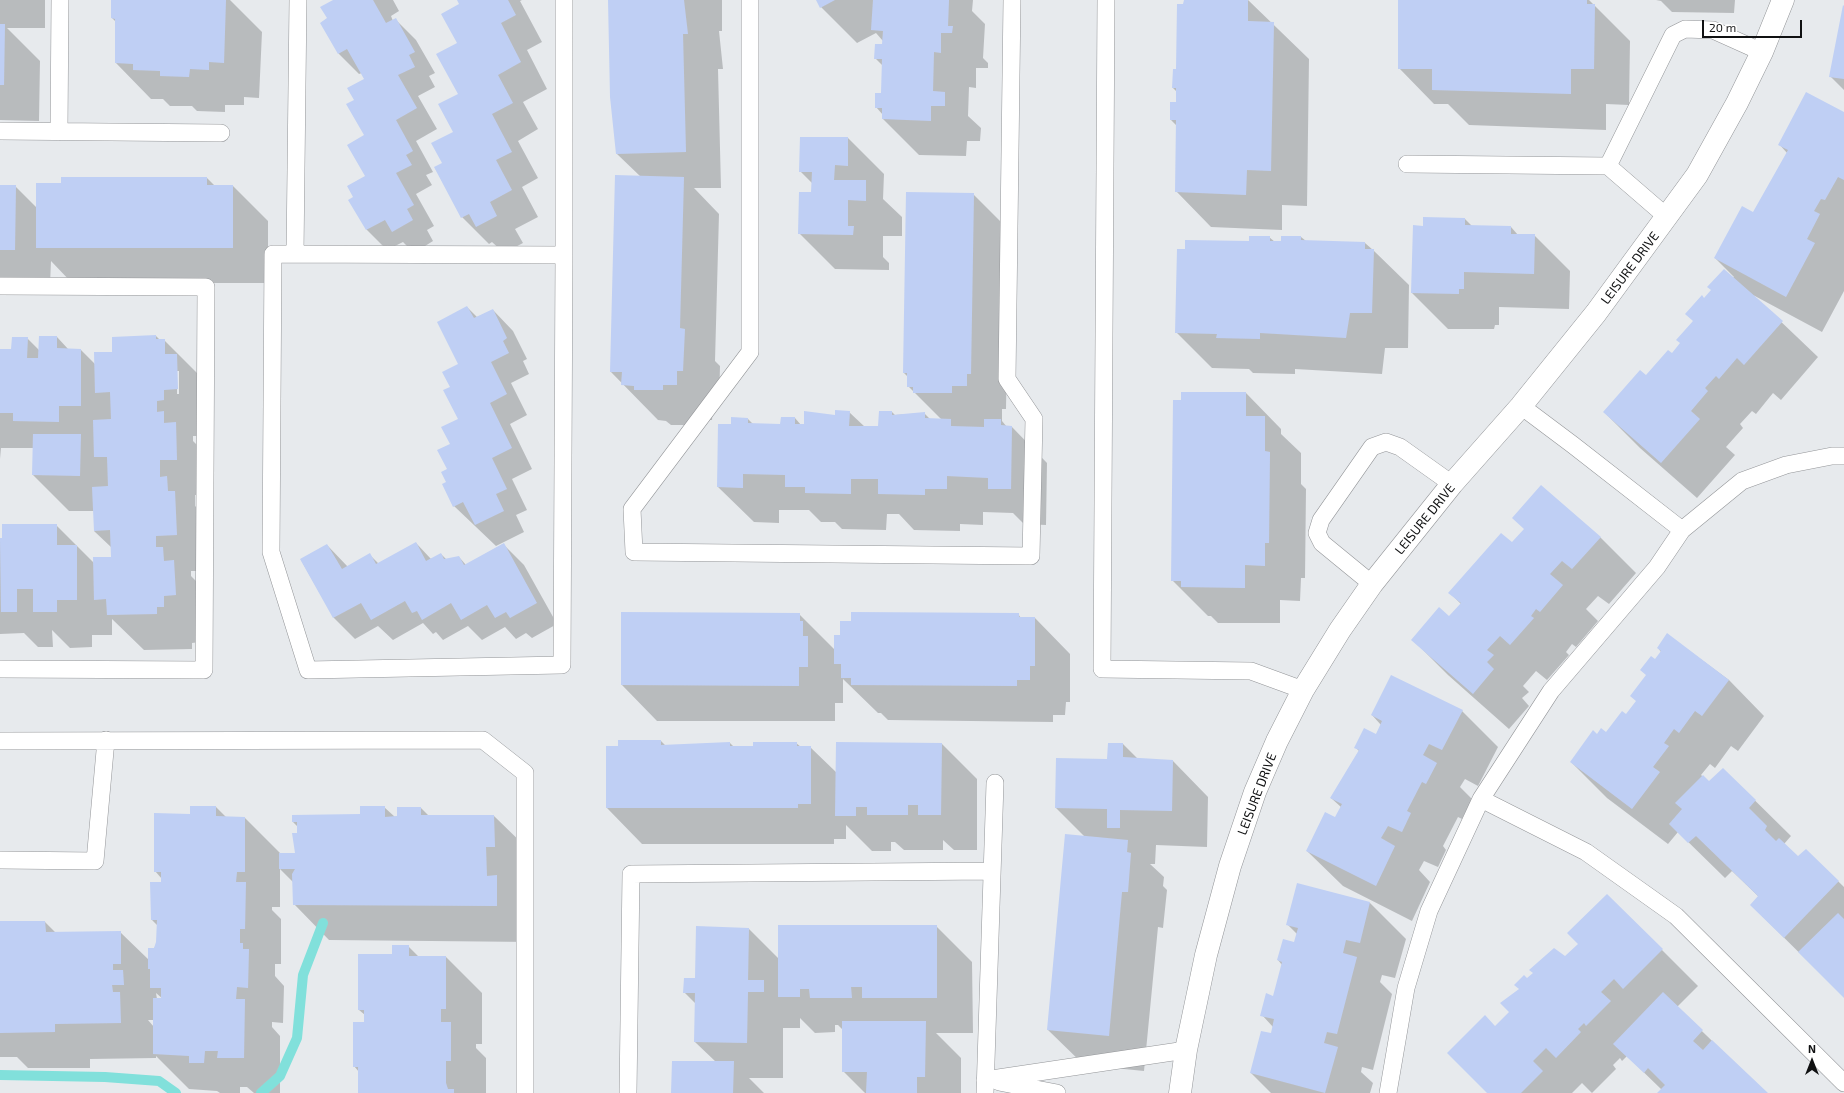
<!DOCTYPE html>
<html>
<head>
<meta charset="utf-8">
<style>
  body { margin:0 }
  #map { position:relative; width:1844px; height:1093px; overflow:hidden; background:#e7eaed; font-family:"Exo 2",sans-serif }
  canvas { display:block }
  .north { position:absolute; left:1792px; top:1041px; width:40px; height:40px; -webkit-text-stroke:3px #fff; paint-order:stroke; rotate:0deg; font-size:11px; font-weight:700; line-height:16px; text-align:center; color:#101112 }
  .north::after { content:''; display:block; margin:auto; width:14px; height:18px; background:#101112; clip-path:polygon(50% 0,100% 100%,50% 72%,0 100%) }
  .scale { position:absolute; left:1702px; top:20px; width:100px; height:18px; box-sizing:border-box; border:2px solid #101112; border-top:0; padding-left:5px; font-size:12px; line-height:14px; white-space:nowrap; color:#101112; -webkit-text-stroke:3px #fff; paint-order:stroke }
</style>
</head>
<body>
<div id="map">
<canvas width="1844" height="1093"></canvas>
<div class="north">N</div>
<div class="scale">20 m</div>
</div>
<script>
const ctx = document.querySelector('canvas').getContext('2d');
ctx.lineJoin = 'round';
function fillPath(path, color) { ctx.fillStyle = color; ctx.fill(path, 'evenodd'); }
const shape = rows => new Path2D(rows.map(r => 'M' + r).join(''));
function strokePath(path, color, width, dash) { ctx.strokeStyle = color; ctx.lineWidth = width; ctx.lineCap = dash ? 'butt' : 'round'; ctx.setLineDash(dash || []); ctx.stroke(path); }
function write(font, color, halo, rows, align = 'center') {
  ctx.font = font + ' "Exo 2",sans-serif'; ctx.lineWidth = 4; ctx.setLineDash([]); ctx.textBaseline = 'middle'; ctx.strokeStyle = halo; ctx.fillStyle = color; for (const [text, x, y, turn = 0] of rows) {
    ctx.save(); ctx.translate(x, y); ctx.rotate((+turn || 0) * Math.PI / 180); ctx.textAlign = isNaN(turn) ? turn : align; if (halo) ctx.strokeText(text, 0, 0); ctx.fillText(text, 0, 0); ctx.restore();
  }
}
fillPath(shape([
  [0,0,45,0,45,28,7,28,40,61,39,121,0,120],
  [112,0,230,0,262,32,259,98,244,97,244,105,225,105,225,112,197,111,192,106,170,106,163,99,151,99,116,63,116,22,112,18],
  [335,0,393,0,399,11,391,16,393,21,395,19,416,40,435,73,429,76,435,87,418,96,437,129,416,141,433,172,426,175,432,185,416,194,434,226,427,230,433,241,414,253,403,242,387,250,367,230,350,200,354,198,366,177,365,135,355,100,365,79,362,73,359,74,339,54,321,23,328,18],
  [458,0,522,0,520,1,542,42,527,50,547,89,523,102,538,129,518,141,538,178,522,187,538,217,515,229,523,243,504,253,492,242,489,244,462,217,435,168,443,164,454,132,459,94,458,43,460,5],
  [609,0,722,0,722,31,719,31,723,69,718,69,721,188,694,188,719,214,715,361,720,366,719,406,713,406,712,420,699,420,699,425,671,425,666,421,658,420,611,372,641,177,617,154],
  [817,0,973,0,972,11,985,24,983,58,988,63,988,68,976,68,976,88,969,87,968,116,981,128,980,141,967,141,966,156,919,155,883,119,883,115,876,107,882,94,883,66,875,58,883,45,883,41,876,33,857,43,821,7],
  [1185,0,1248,0,1309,59,1307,206,1282,205,1282,230,1211,227,1176,191,1177,126,1171,120,1177,103,1177,92,1173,88,1177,70],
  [1399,0,1589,0,1630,41,1629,105,1606,104,1606,130,1469,125,1448,104,1434,104,1399,68],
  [1656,0,1735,0,1734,13,1672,12,1661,1],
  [1844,7,1844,90,1830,76],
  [1844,113,1844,291,1822,332,1753,295,1818,357,1781,400,1773,393,1756,414,1752,411,1740,424,1743,428,1726,447,1735,455,1697,498,1640,448,1604,412,1672,355,1681,343,1705,300,1734,277,1715,258,1754,214,1787,153,1779,144],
  [801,138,848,138,884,174,883,199,902,217,902,236,883,236,883,257,889,263,889,270,835,269,799,233,812,193,813,184,800,171],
  [207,178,215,186,233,186,268,221,268,283,72,283,51,261,50,285,0,285,0,186,15,186,37,208],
  [973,194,1009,230,1006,409,1002,409,1002,421,1007,427,1012,427,1047,463,1046,525,1024,524,1013,513,983,512,983,525,960,524,960,531,914,530,899,514,887,514,886,530,842,529,835,522,821,522,809,510,779,510,779,523,754,522,718,487,732,425,748,419,753,424,781,425,795,418,801,425,849,412,865,427,879,427,892,412,895,415,924,413,930,419,941,419,908,386,908,377,904,373],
  [1465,219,1472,226,1511,227,1518,235,1534,235,1570,271,1569,309,1499,307,1499,325,1495,325,1494,329,1448,329,1412,293,1424,227],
  [1269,237,1275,242,1301,237,1306,241,1365,243,1373,250,1409,285,1408,348,1385,348,1382,374,1295,369,1295,374,1253,373,1249,369,1212,368,1176,332,1186,250,1250,242],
  [467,307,477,317,493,310,513,331,527,359,523,361,529,374,511,383,527,415,510,424,532,469,512,479,527,510,516,515,524,532,496,546,454,506,447,482,451,445,459,419,451,387,459,365],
  [156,336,160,340,164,340,200,376,200,436,193,436,193,441,211,459,212,495,195,495,195,506,203,513,212,571,191,571,191,576,198,583,200,642,192,643,192,649,144,650,112,619,112,635,92,635,92,647,70,648,52,630,53,647,38,647,24,633,0,634,0,539,56,525,94,563,112,558,112,548,94,531,94,511,69,511,33,475,34,448,1,448,0,459,0,350,12,350,27,338,39,350,57,337,69,350,81,350,95,364,113,353],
  [177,371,179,371,179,394,177,394],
  [1246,393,1281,429,1281,434,1301,453,1301,484,1306,489,1305,578,1301,578,1300,601,1280,600,1280,623,1218,623,1211,616,1208,616,1172,580,1182,401],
  [1600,537,1636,573,1609,604,1598,596,1586,609,1598,621,1576,647,1572,644,1566,652,1569,655,1547,680,1536,671,1523,686,1529,692,1522,698,1529,706,1509,729,1448,675,1413,640,1449,618,1461,604,1450,593,1512,544],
  [416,543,431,559,441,554,447,560,459,557,466,565,503,544,524,565,557,624,532,638,526,633,516,639,505,627,482,640,468,626,443,640,436,632,433,634,423,623,393,640,378,626,355,639,334,618,301,560,327,545,348,567,370,555,379,564],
  [799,614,835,650,1018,614,1021,618,1035,618,1070,654,1070,702,1066,702,1065,715,1053,715,1053,722,888,720,881,713,878,713,843,679,843,703,835,703,835,721,657,721,622,685],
  [1668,635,1729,680,1764,716,1738,751,1731,746,1715,768,1710,764,1701,775,1709,782,1723,769,1791,836,1784,844,1798,858,1806,850,1844,887,1844,997,1751,905,1759,897,1732,871,1725,878,1678,832,1668,844,1607,798,1571,762,1597,735,1606,733,1626,716,1637,702,1647,676,1661,652,1658,648],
  [1462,711,1498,747,1478,786,1465,779,1460,787,1472,799,1462,819,1458,817,1443,846,1446,850,1438,867,1424,861,1419,870,1430,882,1412,921,1343,886,1307,851,1336,818,1341,807,1331,798,1359,751,1355,747,1376,735,1381,725,1372,715],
  [619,741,661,741,666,746,730,743,734,747,754,747,796,743,801,747,810,747,837,773,942,744,977,779,977,850,954,850,943,840,943,850,904,850,895,842,891,842,891,851,872,851,846,825,846,839,834,839,834,844,642,844,607,808],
  [1123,744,1138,759,1173,761,1208,797,1207,847,1156,845,1155,864,1150,864,1164,877,1163,886,1167,890,1163,928,1158,927,1144,1071,1084,1065,1048,1030,1085,837,1056,808,1108,760],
  [216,807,226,817,245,818,281,854,296,854,298,827,293,822,361,815,384,807,395,817,421,808,429,816,494,816,530,851,532,942,329,940,294,904,293,882,280,869,280,907,272,907,272,910,281,919,281,964,275,964,275,976,284,986,283,1023,272,1022,272,1027,280,1036,280,1093,254,1093,247,1087,240,1087,240,1093,220,1093,217,1091,189,1089,156,1056,156,1058,90,1059,90,1068,28,1068,17,1057,0,1057,0,922,45,922,56,933,120,932,149,960,157,942,158,926,152,920,162,883,162,879,155,871,191,815],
  [156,993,163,999,157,999],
  [148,1020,154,1020,154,1027],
  [1298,884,1370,903,1406,939,1395,978,1382,975,1380,982,1392,994,1373,1070,1362,1067,1361,1072,1373,1083,1370,1093,1271,1093,1251,1073,1272,1035,1273,1027,1262,1015,1274,997,1282,965,1278,960,1295,943,1297,934,1287,924],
  [1607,895,1698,986,1677,1007,1766,1093,1659,1093,1662,1090,1627,1056,1622,1061,1620,1058,1613,1065,1616,1069,1592,1093,1582,1083,1572,1093,1488,1093,1496,1027,1511,1012,1520,990,1527,980,1566,957,1579,944],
  [936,926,972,962,973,1033,936,1033,961,1058,961,1093,865,1093,843,1071,843,1030,838,1025,835,1025,835,1032,815,1033,800,1018,800,1028,783,1028,783,1078,749,1078,764,1093,672,1093,716,1062,695,1042,696,1004,684,992,749,929,779,959],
  [408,946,419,957,446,957,482,993,482,1044,476,1044,476,1048,486,1058,486,1093,359,1093,359,1072,354,1066,365,1023,365,1015,359,1010,393,955]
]), '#0003');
strokePath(shape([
  [0,1075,105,1077,159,1081,176,1093],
  [261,1093,280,1076,297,1038,303,975,323,923]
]), '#81e0db', 10);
fillPath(shape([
  [111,0,226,0,224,63,209,62,209,70,190,69,189,77,160,76,160,71,133,70,133,64,115,63,115,19,111,18],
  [333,0,373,0,386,23,396,18,415,52,409,55,415,67,398,75,417,108,396,120,413,151,406,155,412,165,396,173,414,205,407,209,413,220,392,232,385,220,366,230,348,200,353,197,347,186,365,176,347,145,364,135,346,104,354,100,347,88,364,79,347,49,338,54,320,23,327,18,320,7],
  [457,0,508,0,516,15,501,23,521,62,498,75,513,103,492,114,512,152,496,160,512,190,490,202,497,216,476,227,469,214,461,218,434,167,442,163,431,143,453,132,438,104,458,94,436,54,457,43,441,14,459,4],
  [608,0,684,0,688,34,683,34,686,152,616,154,610,97],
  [816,0,835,0,820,8],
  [873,0,949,0,948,26,953,26,952,33,941,33,941,53,934,52,933,91,945,92,945,106,931,106,931,121,882,119,882,108,875,108,875,93,881,93,882,59,874,59,875,44,882,44,883,31,871,30],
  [1184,0,1248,0,1248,21,1274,22,1271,171,1247,170,1246,195,1175,192,1176,120,1170,120,1170,102,1176,102,1176,88,1172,88,1173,69,1176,69,1177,4,1183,4],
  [1398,0,1587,0,1587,4,1595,4,1594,69,1571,69,1571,94,1432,90,1432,69,1398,69],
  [1843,5,1844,6,1844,79,1829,77],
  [0,24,5,24,4,85,0,85],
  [1806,92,1844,112,1844,180,1838,177,1825,200,1821,199,1814,211,1820,214,1807,239,1815,243,1786,297,1714,258,1742,206,1753,212,1788,150,1778,145],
  [800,137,848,137,848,166,835,165,834,180,866,180,866,201,848,200,848,226,854,226,853,235,798,234,799,192,811,192,812,172,799,172],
  [615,175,684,177,680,328,685,329,683,371,677,371,677,385,663,385,663,390,634,390,634,386,621,385,622,372,610,372],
  [61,177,207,177,207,185,233,185,233,248,36,248,36,183,61,183],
  [0,185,16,185,15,250,0,250],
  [906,192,974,193,971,374,967,374,967,386,952,386,952,393,913,393,913,387,907,387,907,373,903,373],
  [1423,217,1465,218,1465,225,1511,226,1511,234,1535,234,1534,274,1464,272,1464,289,1459,289,1459,294,1411,293,1413,225,1423,226],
  [1249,236,1270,236,1270,241,1281,241,1281,236,1301,236,1301,240,1365,242,1365,249,1374,249,1372,313,1350,313,1346,338,1260,333,1260,339,1216,338,1217,334,1175,333,1177,249,1185,249,1185,240,1249,241],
  [1724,269,1783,321,1744,365,1737,358,1719,379,1716,376,1705,388,1708,391,1691,411,1700,419,1661,463,1603,412,1640,370,1646,375,1668,350,1672,353,1680,343,1676,340,1693,321,1685,314,1702,295,1704,298,1711,290,1707,287],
  [467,306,474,318,493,309,507,338,503,341,509,353,491,362,507,394,490,403,512,448,492,458,507,489,496,494,504,511,475,525,463,502,453,507,442,484,446,482,441,472,447,469,437,450,450,444,441,427,458,419,443,390,450,387,442,372,458,364,437,322],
  [156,335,156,339,165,339,165,354,177,354,178,389,164,390,164,400,157,401,157,412,164,411,164,423,176,422,177,460,160,460,160,477,167,476,168,491,175,491,177,535,156,536,156,547,163,547,164,561,174,560,176,595,164,596,164,607,157,607,157,614,107,615,106,599,94,600,93,557,111,557,110,530,94,531,92,487,108,486,107,457,94,457,93,420,111,419,110,392,95,393,94,352,112,352,112,337],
  [39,336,57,336,57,348,81,349,81,406,59,406,59,422,13,421,13,413,0,413,0,349,11,349,12,337,28,337,27,358,38,358],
  [1181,392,1246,392,1246,416,1265,416,1265,451,1270,452,1269,543,1265,543,1265,566,1245,565,1245,588,1181,587,1181,581,1171,581,1173,400,1181,400],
  [835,410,850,411,849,426,878,426,879,411,892,411,892,415,925,412,925,418,951,419,951,426,984,427,984,419,1001,419,1001,425,1012,426,1011,489,988,489,988,478,947,476,947,489,925,489,925,495,878,494,878,479,851,479,851,494,805,493,805,487,785,487,785,475,743,474,743,488,717,487,718,424,731,424,731,417,748,418,748,423,780,424,781,417,795,417,795,424,804,424,804,411,835,415],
  [33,434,81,434,80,476,32,475],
  [1541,485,1601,537,1572,569,1562,561,1550,574,1563,585,1540,612,1536,609,1531,616,1534,618,1510,645,1500,636,1487,650,1494,655,1487,662,1494,669,1473,694,1411,640,1439,607,1449,616,1461,603,1448,593,1501,533,1512,542,1524,529,1512,518],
  [2,524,57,524,57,545,77,545,77,600,57,600,57,612,33,612,33,589,17,589,17,612,1,612,0,538,2,538],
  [416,542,426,561,441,553,444,559,459,556,464,565,504,543,537,603,510,618,506,612,495,618,487,605,461,620,451,603,422,620,417,611,412,613,405,601,371,620,361,603,333,618,300,559,327,544,342,569,370,553,376,564],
  [621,612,800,613,800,621,803,621,803,636,808,636,808,667,799,667,799,686,621,685],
  [851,612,1019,613,1019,617,1035,617,1035,666,1030,666,1030,680,1017,680,1017,686,851,685,851,678,841,678,841,664,834,664,834,635,840,635,840,621,851,621],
  [1667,633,1729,680,1702,716,1695,711,1679,733,1674,729,1664,743,1669,746,1653,767,1660,772,1632,809,1570,762,1593,730,1597,734,1601,728,1606,732,1622,711,1626,714,1636,701,1630,696,1646,675,1640,670,1651,656,1655,659,1661,651,1657,648],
  [1391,675,1463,710,1442,750,1429,744,1423,755,1437,763,1426,784,1422,782,1407,811,1411,813,1402,832,1388,826,1381,838,1395,846,1376,886,1306,851,1325,812,1335,817,1342,804,1330,798,1359,750,1354,748,1364,728,1376,734,1382,721,1371,715],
  [618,740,661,740,661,745,730,742,730,746,753,746,753,742,797,742,797,746,811,746,811,804,798,804,798,808,606,808,606,746,618,746],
  [836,742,942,743,941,815,918,815,918,805,908,805,908,815,867,815,867,807,856,807,856,816,835,816],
  [1108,743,1123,743,1123,757,1173,760,1172,811,1120,810,1120,828,1107,828,1107,809,1055,808,1056,758,1107,759],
  [1723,768,1756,800,1749,808,1767,826,1765,830,1776,841,1779,838,1798,856,1806,849,1839,881,1784,938,1750,905,1758,896,1696,836,1688,843,1669,824,1682,809,1675,803,1703,775,1709,781],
  [190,806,216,806,216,816,245,817,245,872,237,872,236,882,246,882,245,929,240,929,240,943,243,943,243,949,249,949,248,988,237,987,236,999,245,999,244,1058,217,1058,218,1051,205,1051,204,1063,189,1063,189,1056,153,1054,153,998,161,998,161,988,150,988,150,969,148,969,148,948,154,948,156,942,157,920,151,920,150,882,161,882,161,872,154,872,154,813,190,814],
  [360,806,385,806,385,817,397,816,397,807,421,807,421,815,494,815,495,847,486,847,487,876,497,875,497,906,293,905,292,874,295,869,279,869,279,853,295,853,292,833,297,833,297,822,292,822,292,815,360,814],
  [1065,834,1128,840,1127,852,1131,853,1128,892,1122,892,1109,1036,1047,1030],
  [1297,883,1370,902,1360,943,1346,940,1343,953,1357,957,1337,1034,1327,1032,1324,1043,1338,1047,1325,1093,1250,1073,1261,1031,1271,1033,1274,1019,1260,1016,1266,993,1273,996,1282,962,1277,960,1283,939,1294,942,1298,928,1286,925],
  [1607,894,1663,949,1623,989,1614,979,1601,992,1611,1001,1586,1026,1584,1023,1578,1029,1581,1032,1556,1058,1546,1048,1533,1061,1543,1071,1521,1093,1487,1093,1447,1053,1485,1015,1495,1026,1509,1012,1500,1003,1519,989,1514,985,1524,975,1527,978,1533,973,1529,970,1554,948,1565,956,1578,944,1567,933],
  [1838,913,1844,919,1844,998,1798,952],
  [0,921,45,921,46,932,121,931,121,964,113,964,113,970,123,970,124,985,112,985,113,992,120,992,121,1023,55,1024,55,1032,0,1033],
  [778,925,937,925,937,998,862,998,862,987,851,987,852,998,810,998,809,989,800,989,800,997,778,997],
  [696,926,749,928,748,980,764,980,764,992,748,992,747,1043,694,1042,695,993,683,993,684,978,695,978],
  [392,945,409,945,409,956,446,956,446,1009,441,1009,441,1022,451,1022,451,1061,446,1061,446,1083,448,1089,454,1089,454,1093,358,1093,358,1067,353,1067,353,1022,364,1022,364,1010,358,1010,358,954,392,954],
  [1663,992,1703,1030,1693,1041,1703,1050,1712,1040,1768,1093,1657,1093,1665,1085,1648,1068,1644,1073,1613,1044],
  [842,1021,926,1021,925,1077,917,1077,917,1093,866,1093,867,1072,842,1072],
  [672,1061,734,1061,733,1093,671,1093]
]), '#bfcff4');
const lane = shape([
  [750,0,750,352,632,509,634,552,1031,556,1034,419,1007,379,1012,0],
  [1106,0,1102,669,1251,671,1303,690],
  [0,131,221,133],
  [59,132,60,0],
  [1407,164,1608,166,1667,217],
  [1608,166,1673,35,1685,29,1713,30,1762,52],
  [295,254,298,0],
  [564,255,273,254,271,552,308,670,562,665,564,255,564,0],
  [0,286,206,287,204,670,0,669],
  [1521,406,1573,445,1682,530],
  [1372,584,1322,543,1317,533,1321,520,1372,447,1386,442,1400,447,1452,484],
  [0,741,483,740,525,773,525,1093],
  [1481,799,1586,852,1676,916,1844,1083],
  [0,860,95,861,106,740],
  [985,1080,1186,1050],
  [999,1082,1057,1093],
  [628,1093,631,874,992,871],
  [985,1093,995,783],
  [1388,1093,1406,988,1429,911,1481,799,1551,691,1657,567,1682,530,1742,481,1786,465,1832,456,1844,456]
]);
const secondary = shape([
  [1180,1093,1186,1050,1206,955,1230,866,1255,792,1277,741,1303,690,1340,630,1372,584,1452,484,1521,406,1596,313,1697,175,1737,103,1762,52,1783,0]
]);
strokePath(lane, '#939598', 18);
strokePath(secondary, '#939598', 23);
strokePath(lane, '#fff', 17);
strokePath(secondary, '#fff', 22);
write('13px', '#101112', '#fff', [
  ["LEISURE DRIVE",1630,268,-53],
  ["LEISURE DRIVE",1425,519,-51],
  ["LEISURE DRIVE",1257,794,-69]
]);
</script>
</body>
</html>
